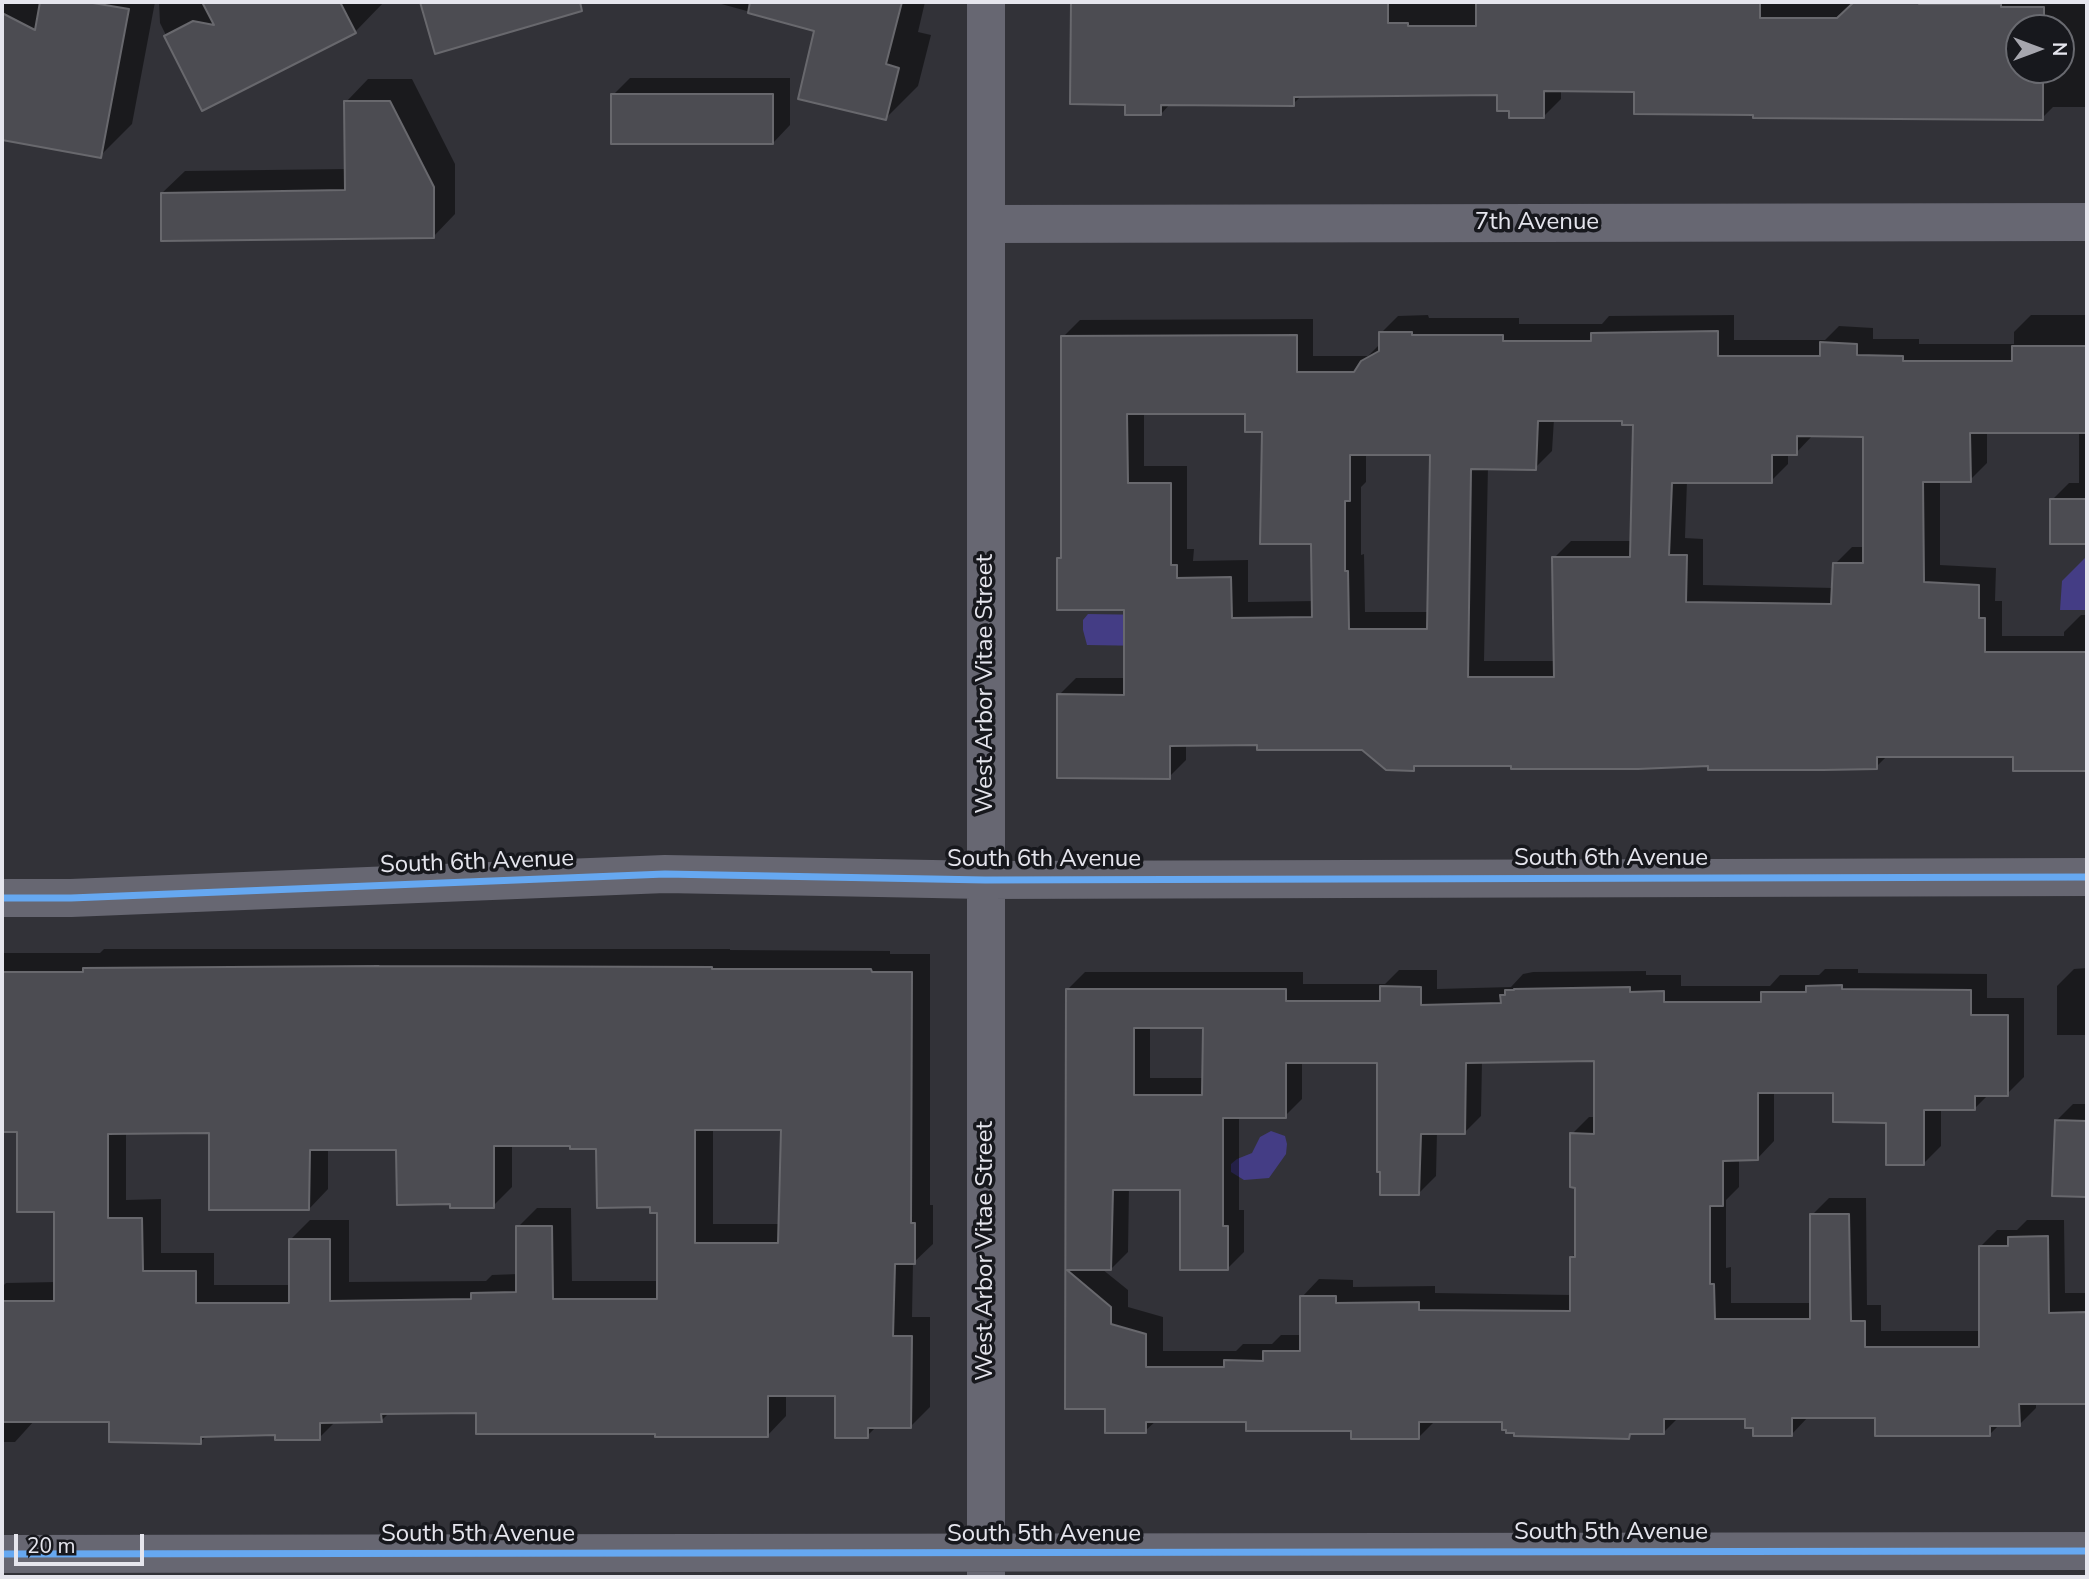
<!DOCTYPE html>
<html>
<head>
<meta charset="utf-8">
<style>
  body { margin:0 }
  #map { position:relative; width:2089px; height:1579px; overflow:hidden; background:#323238; font-family:"Nunito Sans",sans-serif }
  canvas { display:block }
  .frame { position:absolute; inset:0; border:4px solid #e5e5ed; pointer-events:none }
  .north { position:absolute; left:2005px; top:14px; width:70px; height:70px; box-sizing:border-box; background:#17181d; border:2px solid #696a70; border-radius:50%; rotate:90deg; font-size:19px; font-weight:700; line-height:28px; text-align:center; color:#e5e5ed }
  .north::after { content:''; display:block; margin:auto; width:24px; height:32px; background:#a6a6ae; clip-path:polygon(50% 0,100% 100%,50% 72%,0 100%) }
  .scale { position:absolute; left:14px; top:1534px; width:130px; height:32px; box-sizing:border-box; border:4px solid #e5e5ed; border-top:0; padding-left:9px; font-size:21px; line-height:24px; white-space:nowrap; color:#e5e5ed; -webkit-text-stroke:5px #17181d; paint-order:stroke }
</style>
</head>
<body>
<div id="map">
<canvas width="2089" height="1579"></canvas>
<div class="frame"></div>
<div class="north">N</div>
<div class="scale">20 m</div>
</div>
<script>
const ctx = document.querySelector('canvas').getContext('2d');
ctx.lineJoin = 'round';
function fillPath(path, color) { ctx.fillStyle = color; ctx.fill(path, 'evenodd'); }
const shape = rows => new Path2D(rows.map(r => 'M' + r).join(''));
function strokePath(path, color, width, dash) { ctx.strokeStyle = color; ctx.lineWidth = width; ctx.lineCap = dash ? 'butt' : 'round'; ctx.setLineDash(dash || []); ctx.stroke(path); }
function write(font, color, halo, rows, align = 'center') {
  ctx.font = font + ' "Nunito Sans",sans-serif'; ctx.lineWidth = 7; ctx.setLineDash([]); ctx.textBaseline = 'middle'; ctx.strokeStyle = halo; ctx.fillStyle = color; for (const [text, x, y, turn = 0] of rows) {
    ctx.save(); ctx.translate(x, y); ctx.rotate((+turn || 0) * Math.PI / 180); ctx.textAlign = isNaN(turn) ? turn : align; if (halo) ctx.strokeText(text, 0, 0); ctx.fillText(text, 0, 0); ctx.restore();
  }
}
fillPath(shape([
  [2087,556,2087,610,2060,610,2062,581],
  [1088,614,1150,615,1148,646,1087,645,1083,630,1083,620],
  [1271,1131,1285,1136,1287,1144,1286,1154,1269,1178,1244,1180,1231,1172,1231,1164,1237,1159,1252,1153,1260,1137]
]), '#443d85');
fillPath(shape([
  [2,2,155,2,132,124,100,156,2,138],
  [159,2,384,2,355,32,202,108,160,23],
  [444,2,546,2,521,27,457,46],
  [714,2,925,2,918,32,931,35,918,86,886,118,816,30],
  [1073,2,2087,2,2087,107,2053,107,2042,118,1755,114,1636,90,1561,89,1561,99,1544,116,1511,109,1499,93,1302,95,1293,104,1171,103,1161,114,1126,103,1071,102],
  [2019,28,2061,28,2061,70,2019,70],
  [630,78,790,78,790,125,773,143,613,95],
  [368,79,412,79,455,164,455,214,433,237,162,193,185,171,346,169,346,102],
  [1428,315,1429,318,1519,318,1519,324,1602,324,1609,316,1734,315,1734,340,1825,340,1839,326,1873,328,1873,339,1919,339,1919,344,2014,344,2014,332,2031,315,2087,315,2087,542,2052,542,2052,500,2069,483,2079,483,2079,432,1987,432,1987,463,1970,480,1940,480,1940,565,1996,568,1995,601,2002,601,2002,636,2064,636,2064,632,2081,615,2087,615,2087,769,2015,769,2015,755,1888,755,1876,767,1418,764,1413,769,1362,748,1258,743,1186,744,1186,760,1169,777,1059,695,1076,678,1126,678,1126,608,1059,559,1063,555,1063,337,1080,320,1313,319,1313,356,1368,356,1381,343,1381,333,1398,316],
  [1144,412,1247,412,1264,430,1313,542,1314,601,1248,602,1248,560,1193,561,1194,549,1187,549,1187,466,1144,466],
  [1554,419,1623,419,1634,423,1632,541,1571,541,1554,558,1555,661,1484,661,1488,467,1535,468,1552,451],
  [1813,435,1865,435,1865,547,1852,547,1835,564,1834,588,1703,585,1703,539,1685,538,1687,481,1771,481,1788,464,1788,453,1796,453],
  [1366,453,1432,453,1429,612,1365,612,1364,554,1361,555,1361,487,1366,482],
  [104,949,730,949,730,950,890,951,890,954,930,954,930,1205,933,1205,933,1244,913,1263,912,1317,930,1317,930,1407,911,1426,877,1426,867,1436,837,1395,786,1395,786,1416,767,1436,657,1433,477,1411,389,1413,381,1421,336,1421,319,1438,277,1433,208,1435,200,1442,110,1421,34,1421,15,1442,2,1442,2,1287,6,1283,56,1282,56,1210,18,1130,2,1130,2,953,100,953],
  [713,1128,783,1128,780,1224,713,1224],
  [211,1131,309,1209,328,1189,328,1148,398,1148,493,1206,512,1187,512,1144,572,1144,598,1148,659,1211,659,1281,572,1281,571,1208,537,1208,518,1227,518,1274,492,1275,486,1281,349,1282,349,1220,310,1220,291,1239,291,1285,214,1285,214,1253,161,1253,161,1199,126,1200,126,1132],
  [2087,968,2087,1035,2057,1035,2057,986,2074,969],
  [1825,969,1858,969,1858,973,1987,974,1987,998,2024,998,2024,1077,2007,1094,1989,1094,1974,1109,1941,1109,1941,1146,1924,1163,1888,1121,1834,1092,1774,1092,1774,1141,1757,1159,1739,1159,1739,1187,1726,1200,1726,1268,1731,1267,1731,1303,1812,1303,1812,1215,1829,1198,1866,1198,1867,1305,1881,1305,1881,1331,1980,1331,1980,1247,1997,1230,2017,1230,2027,1220,2064,1220,2065,1293,2087,1293,2087,1402,2036,1402,2036,1408,2019,1425,1999,1425,1990,1434,1877,1416,1809,1416,1792,1434,1755,1426,1746,1417,1679,1417,1663,1433,1634,1432,1628,1437,1516,1431,1508,1428,1503,1421,1435,1421,1419,1437,1248,1420,1157,1420,1145,1431,1107,1407,1067,1407,1068,989,1085,972,1303,972,1303,984,1385,984,1399,970,1437,970,1437,989,1511,987,1523,974,1533,972,1646,971,1646,975,1681,975,1681,986,1770,986,1780,975,1819,975],
  [1150,1027,1205,1027,1204,1078,1150,1078],
  [1596,1060,1596,1117,1589,1117,1572,1134,1577,1186,1577,1252,1572,1257,1572,1295,1435,1293,1435,1286,1353,1287,1353,1280,1319,1279,1302,1297,1302,1335,1281,1335,1272,1344,1243,1344,1236,1351,1163,1351,1163,1317,1128,1307,1128,1290,1102,1269,1111,1269,1128,1252,1129,1188,1182,1188,1227,1269,1244,1252,1244,1210,1239,1210,1239,1116,1285,1116,1302,1099,1302,1061,1379,1061,1419,1193,1436,1176,1437,1132,1464,1133,1481,1116,1482,1061],
  [2073,1104,2087,1104,2087,1195,2054,1194,2056,1121]
]), '#0007');
const building = shape([
  [40,2,87,2,129,9,101,158,2,140,2,13,35,30,40,2],
  [202,2,340,2,356,33,202,111,164,36,193,21,214,25,202,2],
  [420,2,580,2,582,11,435,54,420,2],
  [750,2,902,2,886,64,899,68,886,120,798,99,814,31,748,13,750,2],
  [1071,2,1388,2,1388,23,1408,23,1408,26,1476,26,1476,2,1760,2,1760,18,1837,18,1854,2,1919,2,1919,4,2001,4,2001,7,2044,7,2044,28,2019,28,2019,70,2043,70,2043,120,1753,118,1753,115,1634,114,1634,92,1544,91,1544,118,1509,118,1509,111,1497,111,1497,95,1294,97,1294,106,1161,105,1161,115,1125,115,1125,105,1070,104,1071,2],
  [611,94,773,94,773,144,611,144,611,94],
  [344,101,390,101,434,187,434,238,161,241,161,193,345,190,344,101],
  [1718,331,1718,356,1820,356,1820,342,1857,344,1857,355,1903,356,1903,361,2012,361,2012,346,2087,346,2087,433,1970,433,1971,482,1923,482,1924,582,1979,585,1979,618,1985,618,1985,652,2087,652,2087,771,2013,771,2013,757,1877,757,1877,769,1823,770,1708,770,1708,766,1638,769,1511,769,1511,766,1414,766,1414,771,1386,770,1362,750,1257,750,1257,745,1170,746,1170,779,1057,778,1057,694,1124,695,1124,610,1057,610,1057,558,1061,558,1061,336,1297,335,1297,372,1354,372,1361,361,1379,351,1379,332,1412,332,1412,335,1503,335,1503,341,1591,341,1591,333,1718,331],
  [1127,414,1245,414,1245,432,1262,432,1260,544,1311,544,1312,617,1232,618,1231,577,1177,578,1177,565,1171,565,1171,483,1128,483,1127,414],
  [1538,421,1622,421,1622,425,1633,425,1630,557,1552,557,1554,677,1468,677,1471,469,1536,470,1538,421],
  [1797,436,1863,437,1863,563,1833,563,1831,604,1686,602,1687,555,1669,555,1672,483,1772,483,1772,455,1797,455,1797,436],
  [1350,455,1430,455,1427,629,1349,629,1348,571,1345,571,1345,501,1350,501,1350,455],
  [2050,499,2087,499,2087,544,2050,544,2050,499],
  [379,966,712,967,712,969,871,969,872,972,912,972,911,1223,915,1223,915,1264,895,1264,893,1336,912,1336,911,1428,868,1428,868,1438,835,1438,835,1396,768,1396,768,1437,655,1437,655,1434,476,1434,476,1413,381,1414,382,1422,320,1423,320,1440,275,1440,275,1435,201,1437,201,1444,109,1442,109,1422,2,1422,2,1301,54,1301,54,1212,17,1212,17,1132,2,1132,2,972,83,972,83,968,379,966],
  [695,1130,781,1130,778,1243,695,1243,695,1130],
  [209,1133,209,1210,309,1210,310,1150,396,1150,397,1205,450,1204,450,1208,494,1208,494,1146,570,1146,570,1149,596,1149,597,1208,650,1207,650,1213,657,1213,657,1299,553,1299,552,1226,516,1226,516,1292,471,1293,471,1299,330,1301,330,1239,289,1239,289,1303,196,1303,196,1271,143,1271,142,1218,108,1218,108,1134,209,1133],
  [1842,985,1842,989,1971,990,1971,1015,2008,1015,2008,1096,1975,1096,1975,1110,1924,1110,1924,1165,1886,1165,1886,1123,1833,1122,1833,1093,1758,1093,1758,1160,1723,1161,1723,1206,1710,1206,1710,1284,1714,1284,1715,1319,1810,1319,1810,1214,1849,1214,1851,1321,1865,1321,1865,1347,1979,1347,1979,1246,2008,1246,2008,1237,2048,1236,2049,1313,2087,1312,2087,1404,2019,1404,2020,1426,1990,1426,1990,1436,1875,1436,1875,1418,1792,1418,1792,1436,1753,1436,1753,1428,1745,1428,1745,1419,1664,1419,1664,1434,1630,1434,1629,1439,1514,1436,1514,1433,1506,1433,1506,1430,1502,1430,1502,1422,1419,1422,1419,1439,1351,1439,1351,1431,1246,1431,1246,1422,1146,1422,1146,1433,1105,1433,1105,1409,1065,1409,1066,989,1286,989,1286,1001,1380,1001,1380,986,1421,987,1421,1005,1501,1003,1500,995,1505,995,1505,990,1514,990,1514,989,1630,987,1630,992,1664,991,1664,1002,1761,1002,1761,992,1806,992,1806,986,1842,985],
  [1134,1028,1203,1028,1202,1095,1134,1095,1134,1028],
  [1594,1061,1594,1134,1570,1133,1570,1187,1575,1188,1575,1257,1570,1257,1570,1311,1419,1310,1419,1302,1336,1303,1336,1296,1300,1296,1300,1351,1263,1351,1263,1361,1224,1360,1224,1367,1146,1367,1146,1334,1111,1324,1111,1307,1067,1270,1111,1270,1113,1190,1180,1190,1180,1270,1228,1270,1228,1226,1223,1226,1223,1118,1286,1118,1286,1063,1377,1063,1377,1172,1380,1172,1380,1195,1419,1195,1421,1134,1465,1134,1466,1063,1594,1061],
  [2055,1120,2087,1121,2087,1197,2052,1196,2055,1120]
]);
fillPath(building, '#4c4c52');
strokePath(building, '#68686d', 2);
strokePath(shape([
  [986,2,986,1577],
  [987,224,2087,222],
  [2,898,71,898,665,874,985,880,2087,877],
  [2,1554,2087,1551]
]), '#676772', 38);
strokePath(shape([
  [2,898,71,898,665,874,985,880,2087,877],
  [2,1554,2087,1551]
]), '#66a8f1', 7);
write('24px', '#e5e5ed', '#17181d', [
  ["7th Avenue",1537,223],
  ["West Arbor Vitae Street",986,684,-90],
  ["South 6th Avenue",1611,859],
  ["South 6th Avenue",1044,860],
  ["South 6th Avenue",477,863,-2],
  ["West Arbor Vitae Street",986,1251,-90],
  ["South 5th Avenue",1611,1533],
  ["South 5th Avenue",478,1535],
  ["South 5th Avenue",1044,1535]
]);
</script>
</body>
</html>
